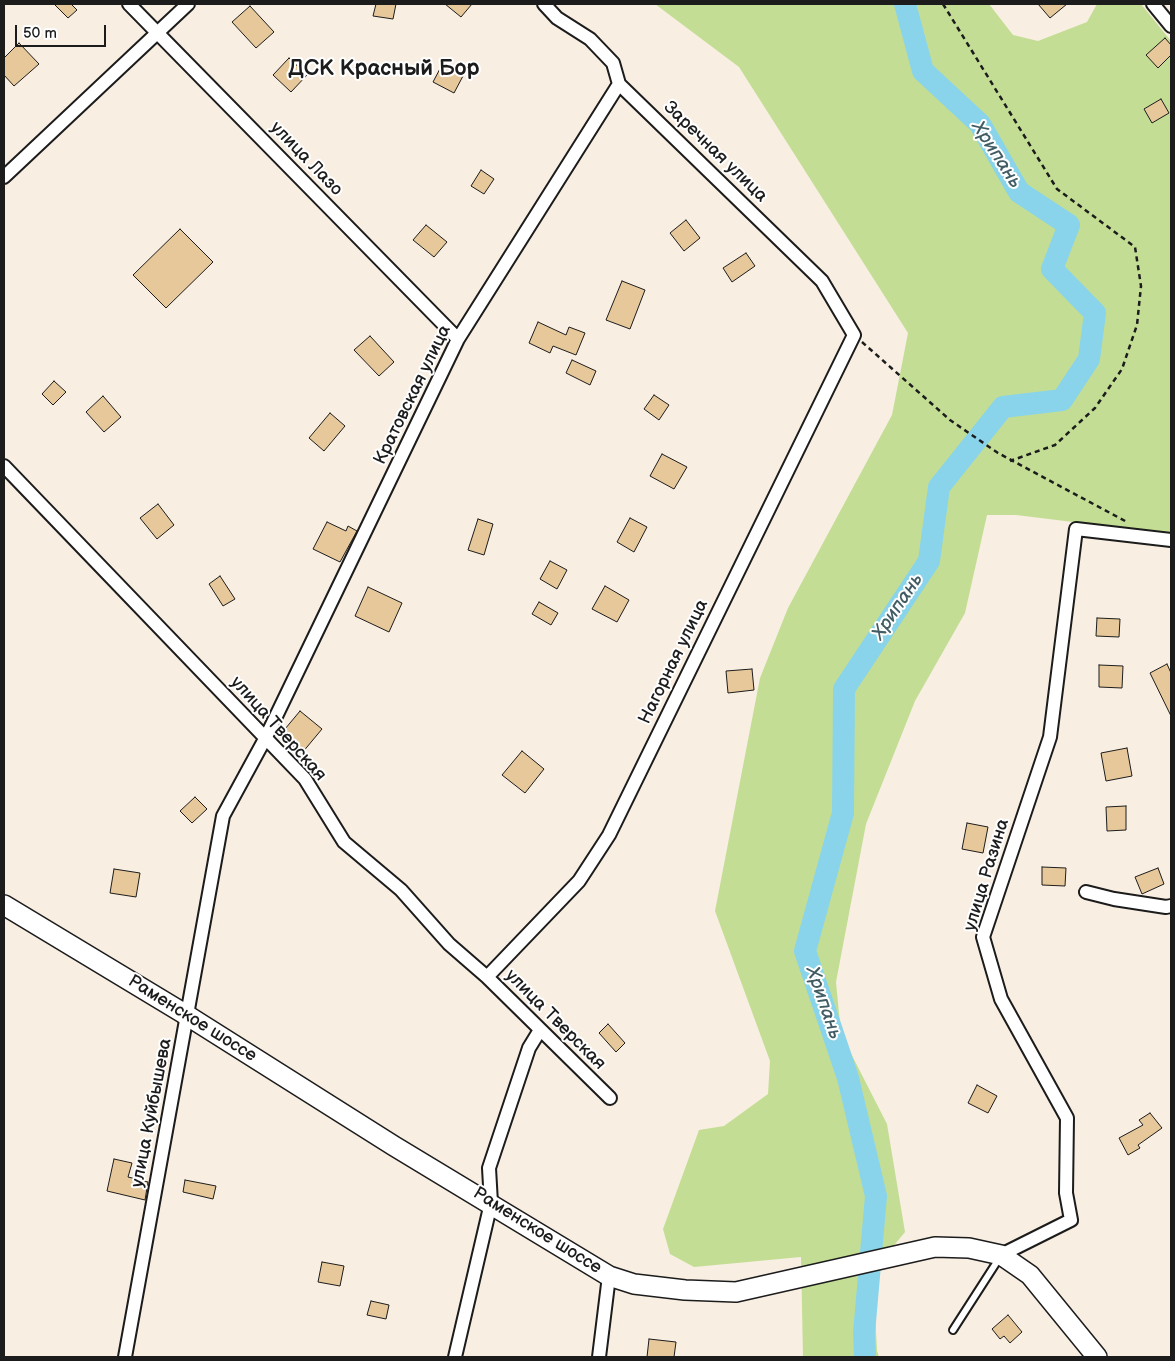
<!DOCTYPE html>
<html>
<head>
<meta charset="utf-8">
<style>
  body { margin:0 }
  #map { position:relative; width:1175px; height:1361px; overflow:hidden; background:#f8eee1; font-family:"Balsamiq Sans",sans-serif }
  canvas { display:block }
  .frame { position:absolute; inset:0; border:5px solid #1c1c1c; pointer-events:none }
  .scale { position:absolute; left:15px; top:25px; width:91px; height:22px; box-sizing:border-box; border:2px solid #1c1c1c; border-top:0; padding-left:6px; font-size:15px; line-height:18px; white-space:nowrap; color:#1c1c1c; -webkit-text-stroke:4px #fff; paint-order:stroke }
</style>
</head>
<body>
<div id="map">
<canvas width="1175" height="1361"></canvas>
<div class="frame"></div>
<div class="scale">50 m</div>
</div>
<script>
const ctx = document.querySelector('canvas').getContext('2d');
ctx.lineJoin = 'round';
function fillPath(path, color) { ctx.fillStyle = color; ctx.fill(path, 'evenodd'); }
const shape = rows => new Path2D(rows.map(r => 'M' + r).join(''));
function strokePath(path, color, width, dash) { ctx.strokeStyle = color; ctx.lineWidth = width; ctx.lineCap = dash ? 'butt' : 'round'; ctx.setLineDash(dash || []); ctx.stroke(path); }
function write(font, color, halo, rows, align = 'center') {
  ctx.font = font + ' "Balsamiq Sans",sans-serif'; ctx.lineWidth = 4; ctx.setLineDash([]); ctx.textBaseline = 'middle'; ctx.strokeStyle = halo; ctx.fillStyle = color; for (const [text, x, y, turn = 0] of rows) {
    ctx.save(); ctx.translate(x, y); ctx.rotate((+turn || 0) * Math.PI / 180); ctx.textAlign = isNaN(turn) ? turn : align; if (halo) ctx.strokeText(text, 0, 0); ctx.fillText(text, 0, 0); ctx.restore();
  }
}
fillPath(shape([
  [655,4,989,4,1013,35,1038,41,1087,22,1097,4,1141,4,1171,41,1171,534,1016,515,987,515,965,613,915,701,866,824,836,982,841,1034,887,1124,905,1232,873,1271,877,1351,879,1357,803,1357,801,1257,694,1267,670,1254,663,1229,699,1130,724,1126,768,1094,770,1061,715,911,760,678,788,608,892,415,908,333,739,67]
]), '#c3de94');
strokePath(shape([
  [865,1357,864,1333,876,1196,848,1078,805,951,843,813,844,689,929,561,939,487,1003,407,1062,400,1089,359,1095,313,1052,269,1069,225,1019,192,980,124,923,71,905,4]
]), '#89d4ea', 22);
const building = shape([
  [54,4,71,4,77,10,68,18,54,4],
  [376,4,396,4,393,19,373,16,376,4],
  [445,4,472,4,461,17,445,4],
  [1038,4,1067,4,1050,18,1038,4],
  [250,6,274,32,256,48,232,22,250,6],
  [1165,38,1171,45,1171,55,1158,68,1146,55,1165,38],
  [19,43,39,64,14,86,4,75,4,58,19,43],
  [289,58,307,75,291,92,273,75,289,58],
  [442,65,463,76,454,93,433,82,442,65],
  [1161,99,1169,113,1152,123,1144,109,1161,99],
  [481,170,494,179,484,194,471,186,481,170],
  [686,220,700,238,684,251,670,233,686,220],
  [426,225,447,242,434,257,413,240,426,225],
  [180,229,213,262,166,308,133,275,180,229],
  [746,253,755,266,732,282,723,268,746,253],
  [622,281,645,290,630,329,606,320,622,281],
  [538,322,566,335,569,327,585,333,576,355,553,346,550,353,529,343,538,322],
  [370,336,394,362,379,376,354,350,370,336],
  [572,360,596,371,590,385,566,373,572,360],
  [54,381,66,392,53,405,42,394,54,381],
  [654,395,669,405,659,420,644,409,654,395],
  [103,396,121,417,104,432,86,412,103,396],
  [330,413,345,426,324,451,309,438,330,413],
  [662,454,687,467,674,489,650,476,662,454],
  [158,504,174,525,157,539,140,518,158,504],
  [630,518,647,527,634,552,617,542,630,518],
  [478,519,493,524,484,555,468,550,478,519],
  [327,522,346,531,348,526,357,531,340,562,313,549,327,522],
  [550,561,567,570,557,589,540,579,550,561],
  [220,576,235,599,223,606,209,584,220,576],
  [605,586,629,600,617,622,592,609,605,586],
  [368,587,402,603,389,632,355,616,368,587],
  [539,602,558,613,551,625,532,614,539,602],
  [1097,618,1120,619,1119,637,1096,636,1097,618],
  [1167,664,1171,673,1171,716,1150,673,1167,664],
  [1099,665,1123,666,1122,688,1099,687,1099,665],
  [752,669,754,690,728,693,726,671,752,669],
  [300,711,322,729,302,753,280,735,300,711],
  [1127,748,1132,776,1106,781,1101,753,1127,748],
  [522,751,544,769,525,793,502,775,522,751],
  [195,797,207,809,192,823,180,811,195,797],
  [1126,806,1126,830,1107,831,1106,807,1126,806],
  [967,823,988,827,983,853,962,849,967,823],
  [1042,867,1066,868,1065,886,1042,885,1042,867],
  [1158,868,1164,884,1142,894,1135,877,1158,868],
  [114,869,140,873,136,897,110,893,114,869],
  [608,1024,625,1043,616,1052,599,1033,608,1024],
  [977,1085,997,1096,988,1113,968,1103,977,1085],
  [1150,1113,1162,1128,1138,1145,1140,1148,1128,1155,1119,1138,1143,1125,1139,1120,1150,1113],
  [114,1159,132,1163,128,1177,148,1182,145,1200,107,1191,114,1159],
  [185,1180,216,1186,213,1199,183,1192,185,1180],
  [322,1262,344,1266,340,1286,318,1282,322,1262],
  [371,1301,389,1305,386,1319,367,1315,371,1301],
  [1008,1315,1022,1332,1010,1343,1004,1336,1000,1339,992,1329,1008,1315],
  [649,1339,676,1342,674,1357,647,1357,649,1339]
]);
fillPath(building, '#e7c89a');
strokePath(building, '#1c1c1c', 1);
const service = shape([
  [953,1330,1000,1257]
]);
const minor = shape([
  [129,4,458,339],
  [1153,4,1171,26],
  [4,177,188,4],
  [4,466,305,779,344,842,401,890,449,944,487,977,610,1098],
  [1086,892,1114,899,1166,907,1171,906],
  [487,977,579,881,609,835,854,335,822,281,619,84,613,63,590,39,557,18,544,4],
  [1001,1255,1071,1220,1066,1193,1067,1118,1001,999,983,937,1050,737,1076,529,1171,540],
  [125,1357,223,816,266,737,458,339,619,84],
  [455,1357,491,1203,489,1168,529,1048,540,1030],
  [599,1357,609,1276]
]);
const secondary = shape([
  [4,905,188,1016,394,1146,609,1276,634,1284,685,1290,736,1292,935,1247,969,1248,1001,1255,1030,1275,1097,1357]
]);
strokePath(service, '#1c1c1c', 10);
strokePath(minor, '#1c1c1c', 16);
strokePath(secondary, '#1c1c1c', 22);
strokePath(shape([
  [943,4,1057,189,1135,247,1141,286,1137,325,1122,369,1095,408,1055,445,1010,461],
  [862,342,950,420,998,453,1127,522]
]), '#1c1c1c', 2.5, [5, 4]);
strokePath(service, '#fff', 6);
strokePath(minor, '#fff', 12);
strokePath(secondary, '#fff', 19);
write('18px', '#1c1c1c', '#fff', [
  ["Заречная улица",715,152,44],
  ["улица Лазо",306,159,46],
  ["Кратовская улица",413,395,-64],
  ["Нагорная улица",674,662,-64],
  ["улица Тверская",278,729,48],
  ["улица Разина",987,875,-73],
  ["Раменское шоссе",192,1019,32],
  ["улица Тверская",555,1020,45],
  ["улица Куйбышева",152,1113,-79],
  ["Раменское шоссе",537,1231,32]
]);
write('italic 19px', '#425c64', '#fff', [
  ["Хрипань",996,155,57],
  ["Хрипань",898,607,-56],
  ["Хрипань",823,1003,71]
]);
write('bold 22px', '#1c1c1c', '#fff', [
  ["ДСК Красный Бор",384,69]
]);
</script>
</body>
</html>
